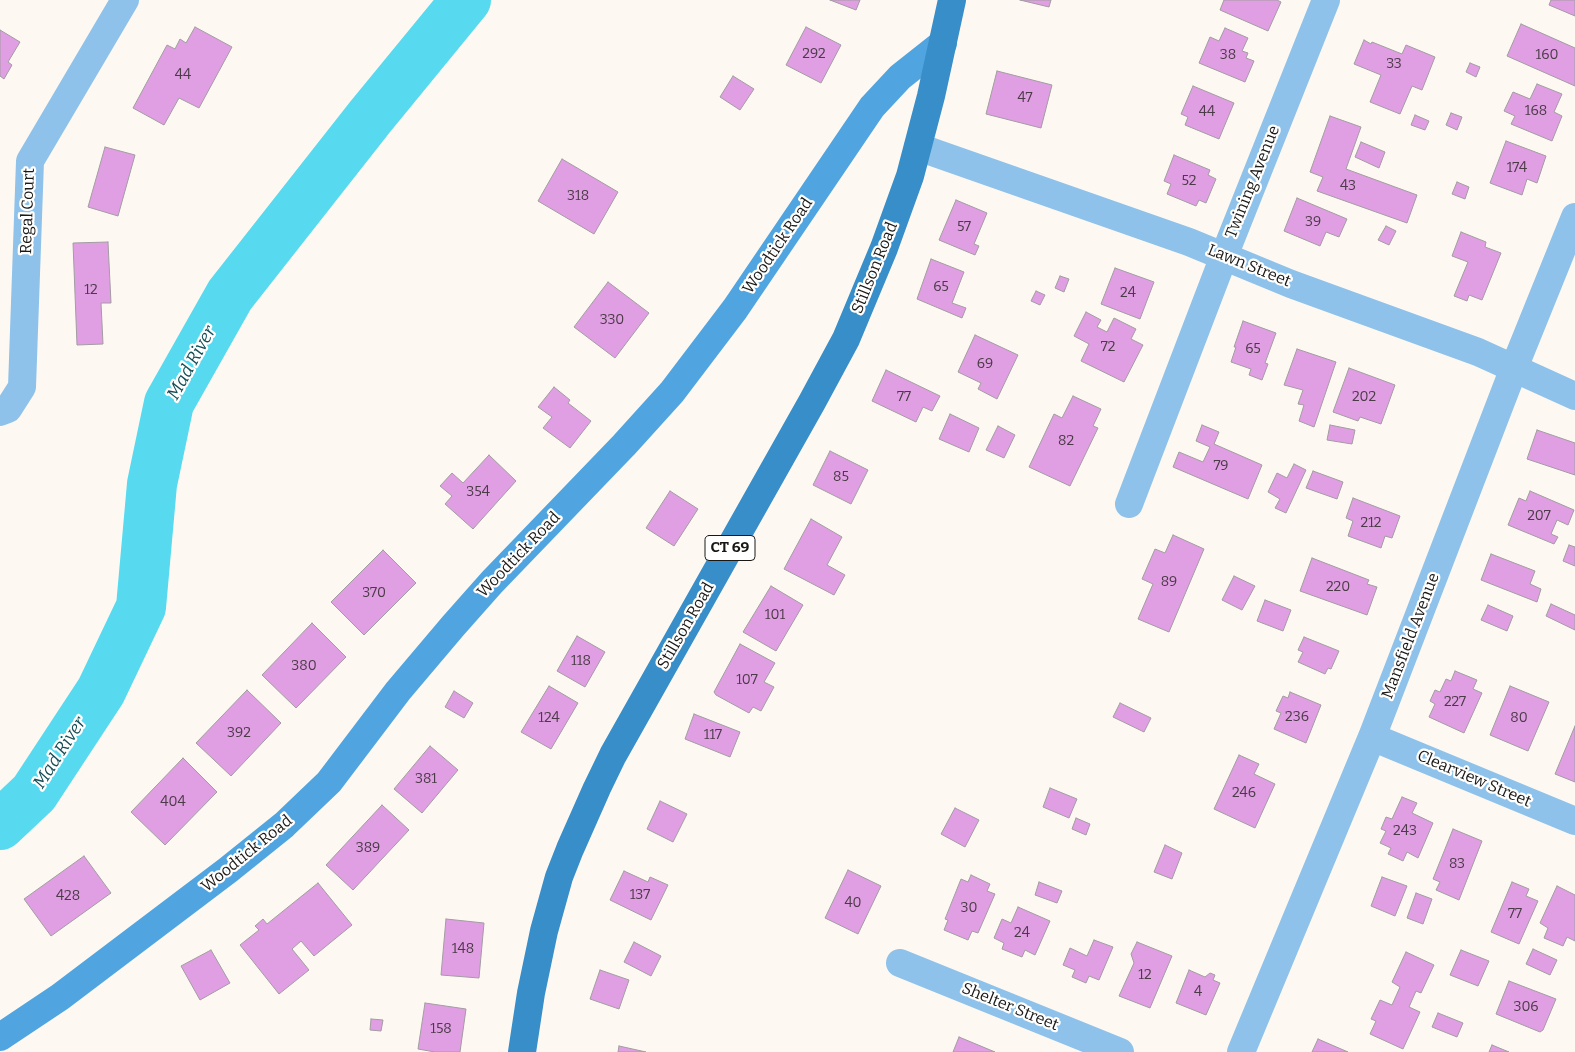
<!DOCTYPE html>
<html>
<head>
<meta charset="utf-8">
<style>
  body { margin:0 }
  canvas { display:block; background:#fdf9f2 }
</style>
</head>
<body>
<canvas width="1575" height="1052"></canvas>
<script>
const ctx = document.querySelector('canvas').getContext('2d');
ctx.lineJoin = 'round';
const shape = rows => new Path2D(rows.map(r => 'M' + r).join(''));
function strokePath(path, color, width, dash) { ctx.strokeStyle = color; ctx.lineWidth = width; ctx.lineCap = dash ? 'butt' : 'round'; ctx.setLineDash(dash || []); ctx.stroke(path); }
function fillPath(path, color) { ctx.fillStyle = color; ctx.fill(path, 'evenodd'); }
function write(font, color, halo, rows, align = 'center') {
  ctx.font = font + ' Bitter,serif'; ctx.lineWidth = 4.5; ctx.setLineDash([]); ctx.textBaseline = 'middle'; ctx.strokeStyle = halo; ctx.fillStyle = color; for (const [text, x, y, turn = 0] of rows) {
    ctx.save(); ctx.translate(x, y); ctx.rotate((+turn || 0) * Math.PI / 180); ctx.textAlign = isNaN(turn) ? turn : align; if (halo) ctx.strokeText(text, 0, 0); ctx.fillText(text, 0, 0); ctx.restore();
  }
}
strokePath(shape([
  [0,825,34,793,101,691,141,607,152,484,169,403,230,295,370,117,466,0]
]), '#57daef', 50);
const building = shape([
  [830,0,860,0,856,10,830,0],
  [1020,0,1051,0,1049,7,1020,0],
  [1224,0,1277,0,1281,2,1268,31,1220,10,1224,0],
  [1551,0,1575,0,1575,16,1549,5,1551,0],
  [1521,24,1575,48,1575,86,1507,56,1521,24],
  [195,27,232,47,199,108,179,98,164,125,133,108,167,45,175,49,180,39,186,43,195,27],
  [806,27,841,45,821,83,786,65,806,27],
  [1225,28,1248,38,1242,51,1248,53,1246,58,1254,61,1245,82,1199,63,1210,37,1219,41,1225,28],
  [0,30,20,42,8,62,12,65,4,79,0,76,0,30],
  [1364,40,1371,44,1372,42,1402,54,1406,45,1435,57,1422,90,1412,86,1400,114,1370,102,1381,75,1354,64,1364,40],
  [1470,63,1480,67,1476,77,1466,72,1470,63],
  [997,71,1052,85,1041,128,986,114,997,71],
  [733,76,754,89,740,110,720,97,733,76],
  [1537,84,1562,94,1554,112,1562,116,1552,141,1511,124,1515,116,1504,111,1513,92,1530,99,1537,84],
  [1193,86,1234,103,1219,139,1185,125,1188,117,1181,114,1193,86],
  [1451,113,1462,117,1457,130,1446,125,1451,113],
  [1415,115,1429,121,1425,130,1411,125,1415,115],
  [1330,116,1361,127,1346,169,1417,195,1407,223,1317,191,1323,177,1310,172,1330,116],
  [1506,141,1546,156,1537,183,1527,179,1522,195,1490,183,1506,141],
  [1361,142,1385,152,1379,168,1355,157,1361,142],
  [105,147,135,155,118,216,88,207,105,147],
  [1174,155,1210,170,1208,175,1216,179,1206,203,1199,200,1196,206,1167,194,1171,184,1164,181,1174,155],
  [562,159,618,192,594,234,538,201,562,159],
  [1457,182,1469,187,1465,199,1452,194,1457,182],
  [1297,198,1347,219,1339,237,1326,232,1320,246,1284,231,1297,198],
  [956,200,987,213,974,244,979,246,975,255,939,240,956,200],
  [1386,226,1396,231,1389,245,1378,240,1386,226],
  [1461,232,1486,242,1485,247,1501,253,1482,300,1469,295,1467,301,1454,296,1468,262,1452,256,1461,232],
  [108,242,111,303,101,303,103,344,77,345,73,243,108,242],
  [931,259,964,272,952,303,966,308,962,318,917,299,931,259],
  [1115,268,1154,282,1140,319,1101,304,1115,268],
  [1060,276,1069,279,1064,292,1055,288,1060,276],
  [608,282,649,313,615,358,574,327,608,282],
  [1036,291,1045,295,1040,305,1031,301,1036,291],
  [1086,312,1101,320,1097,327,1107,332,1114,318,1136,329,1131,339,1143,345,1124,382,1081,361,1089,344,1074,336,1086,312],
  [1243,321,1276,333,1265,363,1268,364,1262,380,1249,375,1251,369,1231,362,1236,347,1234,347,1243,321],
  [975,335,1018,355,997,399,978,389,981,383,958,372,975,335],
  [1297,349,1336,362,1314,427,1299,421,1304,405,1298,404,1303,390,1284,385,1297,349],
  [1349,368,1395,385,1381,424,1360,417,1358,421,1333,412,1349,368],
  [886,370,940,396,932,411,923,407,916,422,872,401,886,370],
  [554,387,570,400,568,403,591,421,570,448,543,428,552,417,538,407,554,387],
  [1073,396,1101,409,1093,426,1098,428,1070,486,1029,467,1054,414,1062,418,1073,396],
  [950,414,979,428,969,452,939,439,950,414],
  [1202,425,1219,432,1214,444,1262,465,1248,499,1173,467,1179,452,1203,462,1210,447,1196,441,1202,425],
  [1330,425,1355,430,1352,444,1327,440,1330,425],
  [998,426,1015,435,1004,458,986,450,998,426],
  [1537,430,1575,443,1575,475,1527,459,1537,430],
  [830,451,868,470,851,504,813,485,830,451],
  [489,455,516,481,473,529,445,504,452,496,440,486,452,473,463,483,489,455],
  [1294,464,1306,470,1286,513,1275,508,1280,499,1268,492,1277,473,1287,478,1294,464],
  [1313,471,1343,482,1337,499,1306,488,1313,471],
  [670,491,698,509,674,546,646,528,670,491],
  [1530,491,1574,510,1568,525,1557,520,1551,534,1558,537,1554,544,1508,525,1519,498,1526,501,1530,491],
  [1353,498,1400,516,1392,538,1385,536,1381,548,1348,536,1353,521,1346,518,1353,498],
  [811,519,842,537,827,565,845,575,834,595,784,569,811,519],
  [1173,535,1204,549,1169,632,1138,619,1153,584,1142,579,1155,549,1165,553,1173,535],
  [1569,545,1575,547,1575,566,1563,561,1569,545],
  [383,550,416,583,364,635,331,602,383,550],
  [1491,554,1535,571,1530,584,1541,589,1537,602,1481,580,1491,554],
  [1312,558,1369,580,1367,584,1377,587,1367,615,1300,591,1312,558],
  [1234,576,1255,586,1242,610,1222,600,1234,576],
  [771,586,803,605,776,651,743,632,771,586],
  [1265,600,1291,610,1283,631,1257,621,1265,600],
  [1551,604,1575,615,1575,630,1546,616,1551,604],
  [1488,605,1513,616,1507,631,1481,620,1488,605],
  [312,623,346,657,296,708,262,675,312,623],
  [577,636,605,652,585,687,557,671,577,636],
  [1304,637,1339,651,1331,669,1328,668,1325,674,1298,662,1303,652,1298,650,1304,637],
  [740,644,775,663,764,682,774,687,761,711,753,707,749,713,716,695,714,692,740,644],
  [1455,671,1477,680,1473,689,1482,693,1464,733,1429,717,1435,704,1430,701,1435,690,1440,692,1446,679,1451,681,1455,671],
  [549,686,578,703,551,749,521,732,549,686],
  [1510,686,1549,702,1528,751,1490,735,1510,686],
  [247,690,281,723,231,776,196,743,247,690],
  [454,691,473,703,464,718,445,707,454,691],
  [1290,692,1321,705,1306,743,1274,729,1281,713,1276,711,1283,696,1288,698,1290,692],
  [1120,703,1151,718,1144,732,1113,717,1120,703],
  [694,714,740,732,730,757,685,739,694,714],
  [1575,726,1575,782,1555,774,1575,726],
  [430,746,458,770,422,813,394,789,430,746],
  [1239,755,1259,764,1254,774,1275,784,1255,828,1214,809,1239,755],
  [183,758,217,792,165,845,131,812,183,758],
  [1050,788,1077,799,1069,818,1043,807,1050,788],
  [1402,797,1417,803,1412,813,1433,823,1418,858,1407,852,1403,861,1388,854,1391,848,1380,843,1386,831,1381,829,1386,817,1392,819,1402,797],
  [660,801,687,814,673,842,647,829,660,801],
  [382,805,409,830,353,890,326,865,382,805],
  [955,808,979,820,965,847,941,834,955,808],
  [1076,818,1090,824,1086,835,1072,829,1076,818],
  [1453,829,1482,841,1459,900,1436,890,1440,882,1433,879,1453,829],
  [1165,845,1182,853,1172,879,1154,872,1165,845],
  [84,856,111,893,51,936,24,899,84,856],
  [848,870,881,886,858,934,825,918,848,870],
  [624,871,648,882,650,877,668,885,651,920,610,900,624,871],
  [971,875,990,884,987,891,995,894,978,933,972,931,968,940,944,930,948,920,945,919,961,879,968,882,971,875],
  [1382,877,1407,886,1395,916,1371,906,1382,877],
  [1039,882,1062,891,1057,903,1035,895,1039,882],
  [1512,882,1529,889,1526,896,1538,901,1519,944,1491,932,1512,882],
  [318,883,352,925,314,956,301,941,292,949,309,970,279,994,240,945,259,930,255,926,263,919,267,924,318,883],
  [1557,886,1575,895,1575,941,1567,937,1563,946,1544,938,1548,928,1540,923,1557,886],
  [1416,893,1432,899,1423,924,1407,918,1416,893],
  [1018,907,1050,921,1035,955,1025,950,1022,957,1002,949,1004,943,994,938,1002,919,1011,923,1018,907],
  [446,919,484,923,479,978,441,975,446,919],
  [1094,940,1113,947,1099,980,1089,976,1086,983,1072,977,1075,970,1063,965,1070,948,1087,956,1094,940],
  [634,942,661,956,651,976,624,962,634,942],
  [1137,942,1172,956,1150,1008,1119,996,1134,963,1131,954,1137,942],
  [1533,949,1557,960,1550,975,1526,964,1533,949],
  [211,950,230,983,200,1000,181,966,211,950],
  [1461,950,1489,961,1478,986,1450,975,1461,950],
  [1406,952,1434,965,1421,993,1416,991,1409,1007,1420,1012,1403,1049,1370,1034,1376,1021,1371,1019,1380,1000,1392,1005,1400,987,1392,982,1406,952],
  [600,970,629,980,619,1009,590,999,600,970],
  [1189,970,1205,977,1210,973,1215,975,1213,980,1220,983,1206,1015,1176,1003,1189,970],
  [1509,981,1556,999,1543,1030,1540,1032,1496,1014,1509,981],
  [425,1003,466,1009,460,1052,435,1052,418,1049,425,1003],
  [1438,1013,1463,1023,1457,1037,1432,1027,1438,1013],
  [371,1019,383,1020,381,1031,370,1030,371,1019],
  [959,1037,995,1052,953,1052,959,1037],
  [1318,1039,1348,1052,1312,1052,1318,1039],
  [1492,1045,1509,1052,1489,1052,1492,1045],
  [619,1046,646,1052,618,1052,619,1046]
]);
fillPath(building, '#e09fe2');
strokePath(building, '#a29ca2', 1);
strokePath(shape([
  [918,147,1189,242,1291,284,1478,352,1575,396],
  [0,412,8,409,22,387,30,161,125,0],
  [1129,504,1224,256,1326,0],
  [1372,737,1575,821],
  [900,963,1120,1052],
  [1241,1052,1372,737,1514,368,1575,217]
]), '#8ec2ea', 28);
strokePath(shape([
  [0,1037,60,997,228,870,284,825,329,782,398,691,453,626,492,582,624,445,672,392,735,309,872,107,900,77,943,43]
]), '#50a5e1', 28);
strokePath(shape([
  [522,1052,531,993,544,931,559,877,570,849,597,788,613,755,812,402,846,339,884,248,910,176,931,96,952,0]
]), '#388ec9', 28);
write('14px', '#4b3a48', null, [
  ["292",814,54],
  ["38",1228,55],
  ["160",1547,55],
  ["33",1394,64],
  ["44",183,75],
  ["47",1025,98],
  ["168",1536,111],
  ["44",1207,112],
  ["174",1517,168],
  ["52",1189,181],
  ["43",1348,186],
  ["318",578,196],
  ["39",1313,222],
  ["57",964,227],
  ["65",941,287],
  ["12",91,290],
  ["24",1128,293],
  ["330",612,320],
  ["72",1108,347],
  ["65",1253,349],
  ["69",985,364],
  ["77",904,397],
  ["202",1364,397],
  ["82",1066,441],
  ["79",1221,466],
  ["85",841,477],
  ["354",478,492],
  ["207",1539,516],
  ["212",1371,523],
  ["89",1169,582],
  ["220",1338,587],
  ["370",374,593],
  ["101",775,615],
  ["118",581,661],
  ["380",304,666],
  ["107",747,680],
  ["227",1455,702],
  ["236",1297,717],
  ["124",549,718],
  ["80",1519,718],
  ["392",239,733],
  ["117",713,735],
  ["381",426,779],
  ["246",1244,793],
  ["404",173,802],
  ["243",1405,831],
  ["389",368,848],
  ["83",1457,864],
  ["137",640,895],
  ["428",68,896],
  ["40",853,903],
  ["30",969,908],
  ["77",1515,914],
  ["24",1022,933],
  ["148",463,949],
  ["12",1145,975],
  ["4",1198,992],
  ["306",1526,1007],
  ["158",441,1029]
]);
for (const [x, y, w] of [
  [730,548,50]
]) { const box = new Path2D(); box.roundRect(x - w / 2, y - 12.5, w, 25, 4); ctx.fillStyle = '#fff'; ctx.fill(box); strokePath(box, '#191815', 1); }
write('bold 15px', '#191815', null, [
  ["CT 69",730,548]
]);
write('16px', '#191815', '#fff', [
  ["Twining Avenue",1253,182,-68],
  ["Regal Court",28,211,-88],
  ["Woodtick Road",778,246,-56],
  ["Lawn Street",1249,266,22],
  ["Stillson Road",875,268,-68],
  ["Woodtick Road",519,555,-46],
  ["Stillson Road",686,626,-60],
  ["Mansfield Avenue",1411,636,-69],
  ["Clearview Street",1474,779,23],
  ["Woodtick Road",247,854,-39],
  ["Shelter Street",1010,1007,22]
]);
write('italic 18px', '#154e56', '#fff', [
  ["Mad River",192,363,-61],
  ["Mad River",60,753,-57]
]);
</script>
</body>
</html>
